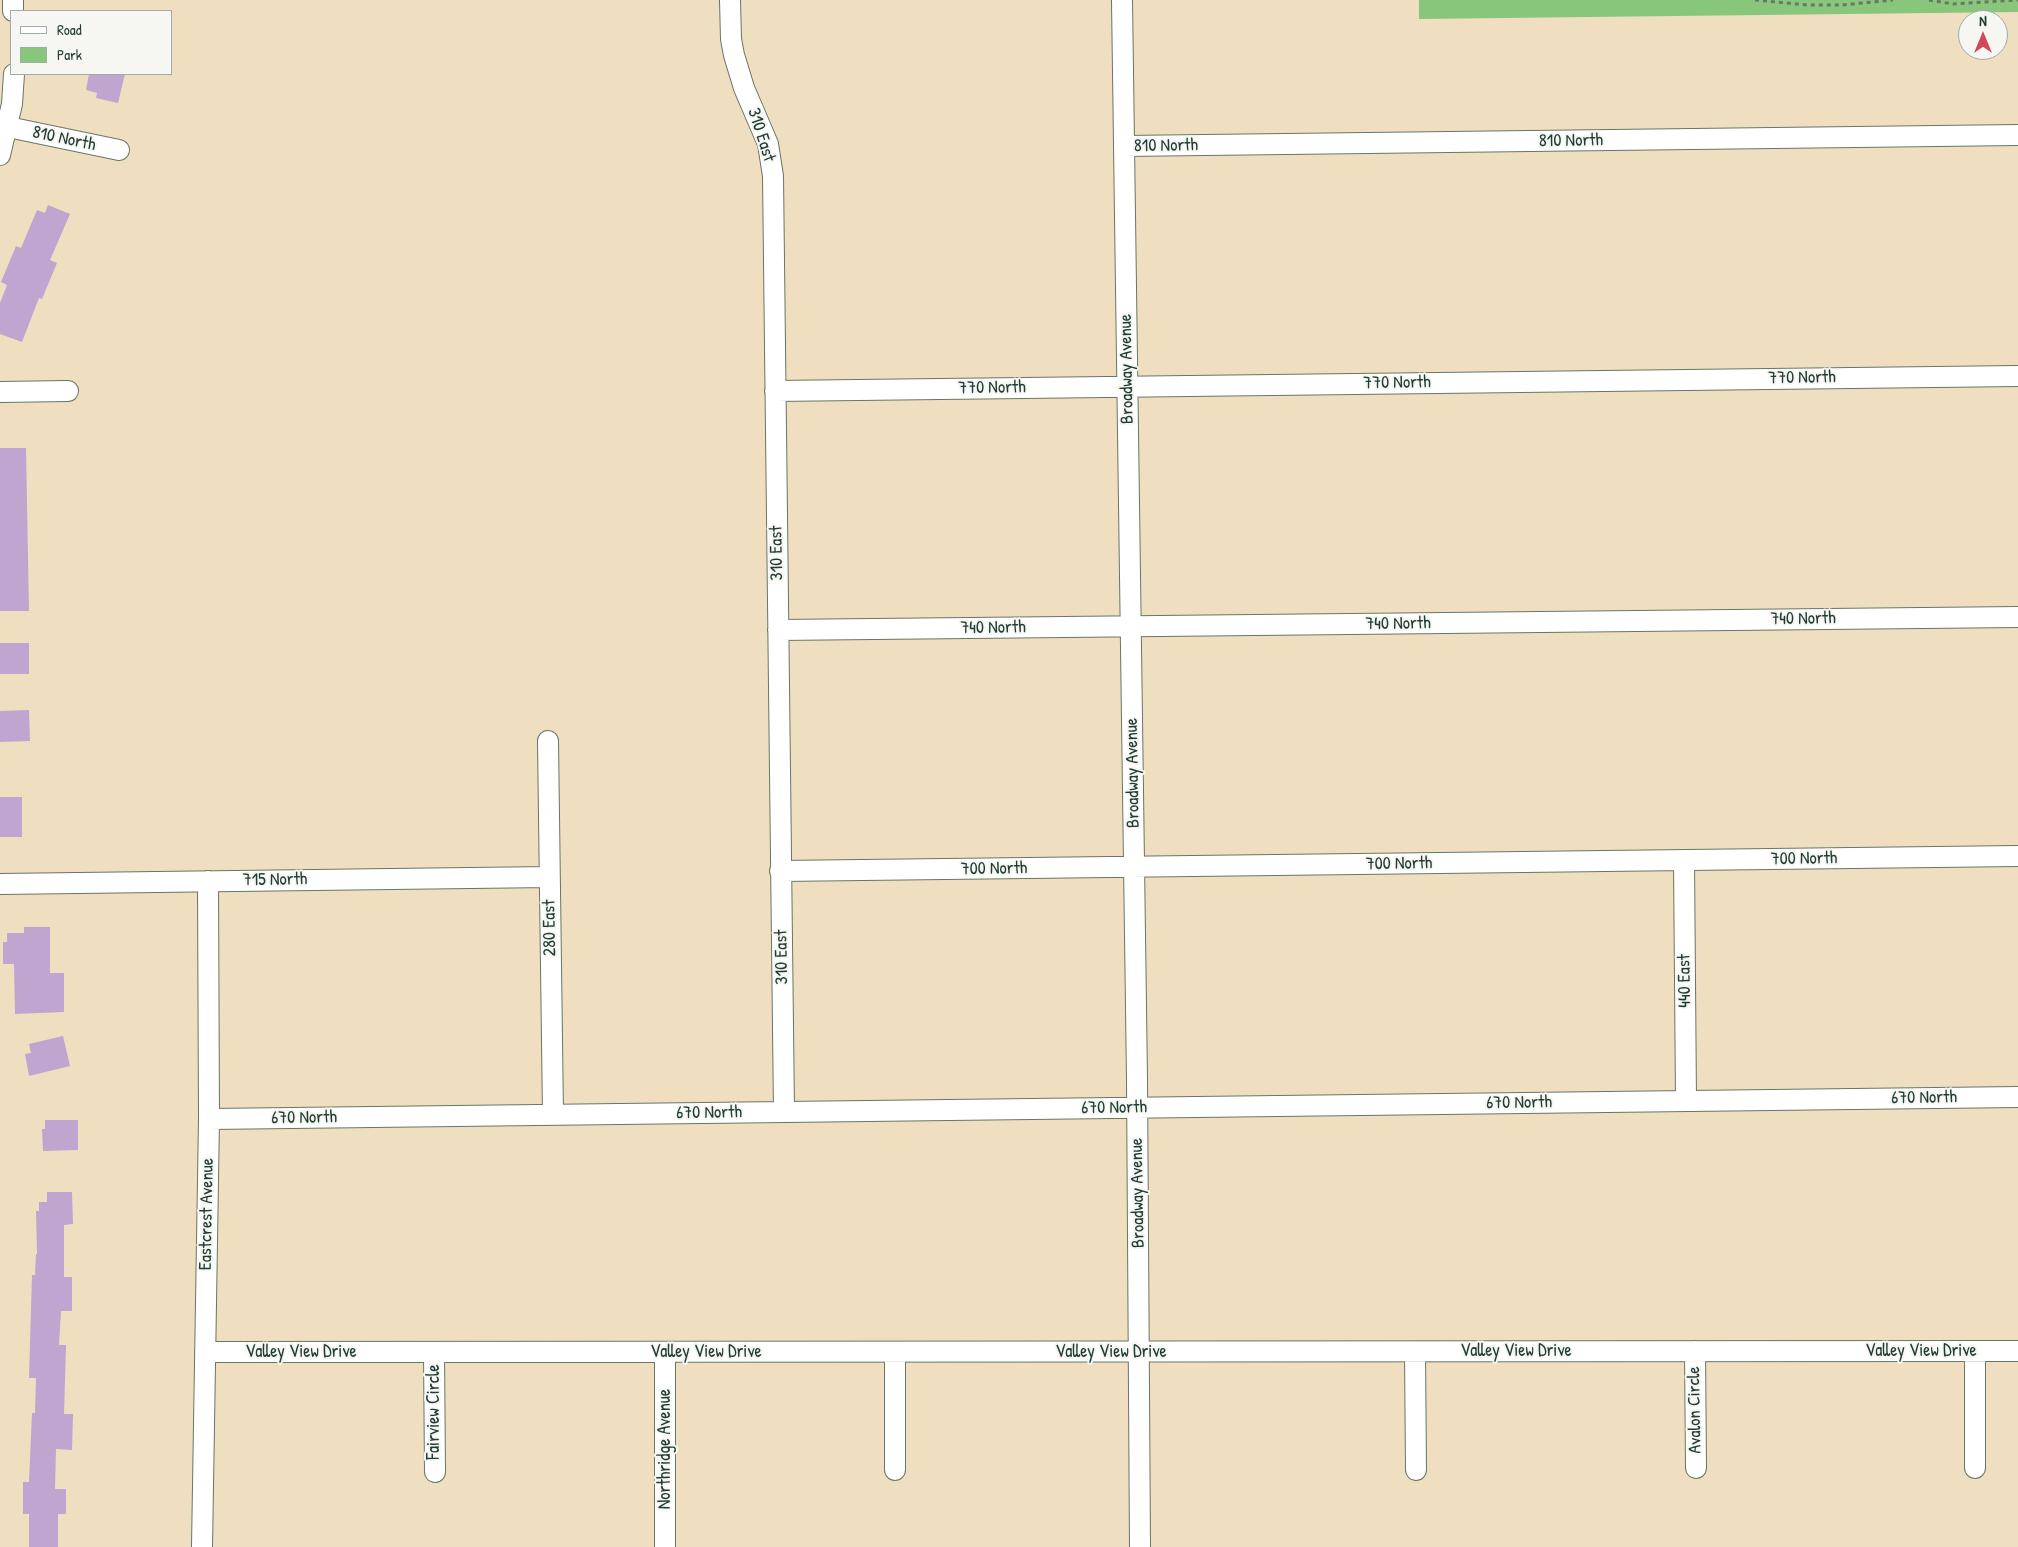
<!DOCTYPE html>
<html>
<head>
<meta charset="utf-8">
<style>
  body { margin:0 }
  #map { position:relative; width:2018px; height:1547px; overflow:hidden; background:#efdfc0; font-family:"Patrick Hand",sans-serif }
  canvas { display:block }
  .legend { position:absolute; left:10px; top:10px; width:162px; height:65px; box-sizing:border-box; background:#f6f6f2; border:1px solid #a0aca6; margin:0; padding:6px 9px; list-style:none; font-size:15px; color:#1f3d34 }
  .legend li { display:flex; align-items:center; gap:10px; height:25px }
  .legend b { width:25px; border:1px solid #a0aca6 }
  .north { position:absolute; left:1958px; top:10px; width:50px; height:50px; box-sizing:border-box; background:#f6f6f2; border:1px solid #a0aca6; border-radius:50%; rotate:0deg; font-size:14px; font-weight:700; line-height:20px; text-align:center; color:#1f3d34 }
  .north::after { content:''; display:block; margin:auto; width:18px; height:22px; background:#d1495b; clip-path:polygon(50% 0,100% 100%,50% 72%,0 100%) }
</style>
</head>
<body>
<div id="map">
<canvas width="2018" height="1547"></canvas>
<ul class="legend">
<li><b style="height:6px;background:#fff"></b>Road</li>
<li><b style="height:14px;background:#88c67c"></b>Park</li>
</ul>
<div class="north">N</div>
</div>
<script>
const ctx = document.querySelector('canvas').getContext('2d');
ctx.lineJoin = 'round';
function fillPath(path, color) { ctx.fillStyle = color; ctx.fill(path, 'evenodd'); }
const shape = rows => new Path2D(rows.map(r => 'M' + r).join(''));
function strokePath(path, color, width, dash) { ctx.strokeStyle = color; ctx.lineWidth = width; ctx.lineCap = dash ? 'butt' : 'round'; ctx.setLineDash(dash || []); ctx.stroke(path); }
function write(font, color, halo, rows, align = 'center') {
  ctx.font = font + ' "Patrick Hand",sans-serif'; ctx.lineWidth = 4; ctx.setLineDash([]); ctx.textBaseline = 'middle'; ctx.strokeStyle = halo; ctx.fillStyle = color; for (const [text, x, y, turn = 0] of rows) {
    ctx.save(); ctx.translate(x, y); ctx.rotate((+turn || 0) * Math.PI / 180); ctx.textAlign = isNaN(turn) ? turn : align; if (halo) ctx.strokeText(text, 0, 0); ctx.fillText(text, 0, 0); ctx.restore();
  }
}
fillPath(shape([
  [1419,0,2018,0,2018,12,1419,19]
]), '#88c67c');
fillPath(shape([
  [89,74,125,74,118,103,96,98,97,93,86,90],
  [48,205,70,214,50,260,57,263,42,299,39,298,22,342,0,334,0,303,7,285,1,282,16,246,21,248,37,210,45,213],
  [0,448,26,448,29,611,0,611],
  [0,643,29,643,29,674,0,674],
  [29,710,30,741,0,742,0,711],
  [0,797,22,797,22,837,0,837],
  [24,927,50,927,50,973,64,973,64,1012,15,1014,14,964,3,964,3,942,7,942,7,933,24,933],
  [63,1036,70,1066,29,1076,25,1054,31,1053,29,1044],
  [45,1120,78,1120,78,1150,43,1151,42,1129,45,1129],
  [47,1192,72,1192,73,1224,64,1225,64,1277,72,1277,72,1311,61,1311,59,1345,66,1345,64,1414,73,1414,72,1450,56,1449,55,1489,66,1489,66,1514,58,1514,58,1547,29,1547,29,1514,23,1514,23,1482,29,1482,32,1413,35,1413,36,1378,29,1378,32,1275,35,1275,36,1254,37,1254,36,1211,39,1211,39,1202,47,1202]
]), '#bfa5d0');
const minor = shape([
  [13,0,13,11],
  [730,0,731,39,734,55,744,88,768,144,773,176,784,1112],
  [1122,0,1137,1078,1140,1547],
  [8,127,119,150],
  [1124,146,2018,135],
  [0,155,12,104,14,74],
  [775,391,2018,376],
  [0,392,68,391],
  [778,630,2018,617],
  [548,741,553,1115],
  [1684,860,1686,1101],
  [780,871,2018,856],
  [0,884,549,877],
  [209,1119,2018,1097],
  [1695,1351,1696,1468],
  [1975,1351,1975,1468],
  [205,1352,2018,1351],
  [434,1352,435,1472],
  [895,1352,895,1470],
  [1415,1352,1416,1470],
  [202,1547,209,1119,208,881],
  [665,1547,665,1352]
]);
strokePath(minor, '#687665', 22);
strokePath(shape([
  [1755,0,1808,5,1842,5,1893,0],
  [1929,0,1953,4,2018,0]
]), '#687665', 3, [4, 4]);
strokePath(minor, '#fff', 20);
write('18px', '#1f3d34', '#f6f6f2', [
  ["310 East",761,135,72],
  ["810 North",64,139,12],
  ["810 North",1571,141,-1],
  ["810 North",1166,146,-1],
  ["Broadway Avenue",1127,369,-91],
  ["770 North",1802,378,-1],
  ["770 North",1397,383,-1],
  ["770 North",992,388,-1],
  ["310 East",777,553,-91],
  ["740 North",1803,619,-1],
  ["740 North",1398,624,-1],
  ["740 North",993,628,-1],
  ["Broadway Avenue",1133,773,-91],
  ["700 North",1804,859,-1],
  ["700 North",1399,864,-1],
  ["700 North",994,869,-1],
  ["715 North",275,880,-1],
  ["280 East",550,928,-91],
  ["310 East",782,957,-91],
  ["440 East",1685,981,-91],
  ["670 North",1924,1098,-1],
  ["670 North",1519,1103,-1],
  ["670 North",1114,1108,-1],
  ["670 North",709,1113,-1],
  ["670 North",304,1118,-1],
  ["Broadway Avenue",1138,1193,-91],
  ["Eastcrest Avenue",207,1214,-89],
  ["Valley View Drive",1516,1351],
  ["Valley View Drive",1921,1351],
  ["Valley View Drive",301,1352],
  ["Valley View Drive",706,1352],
  ["Valley View Drive",1111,1352],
  ["Avalon Circle",1695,1410,-91],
  ["Fairview Circle",434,1412,-90],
  ["Northridge Avenue",665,1449,-90]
]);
</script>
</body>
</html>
